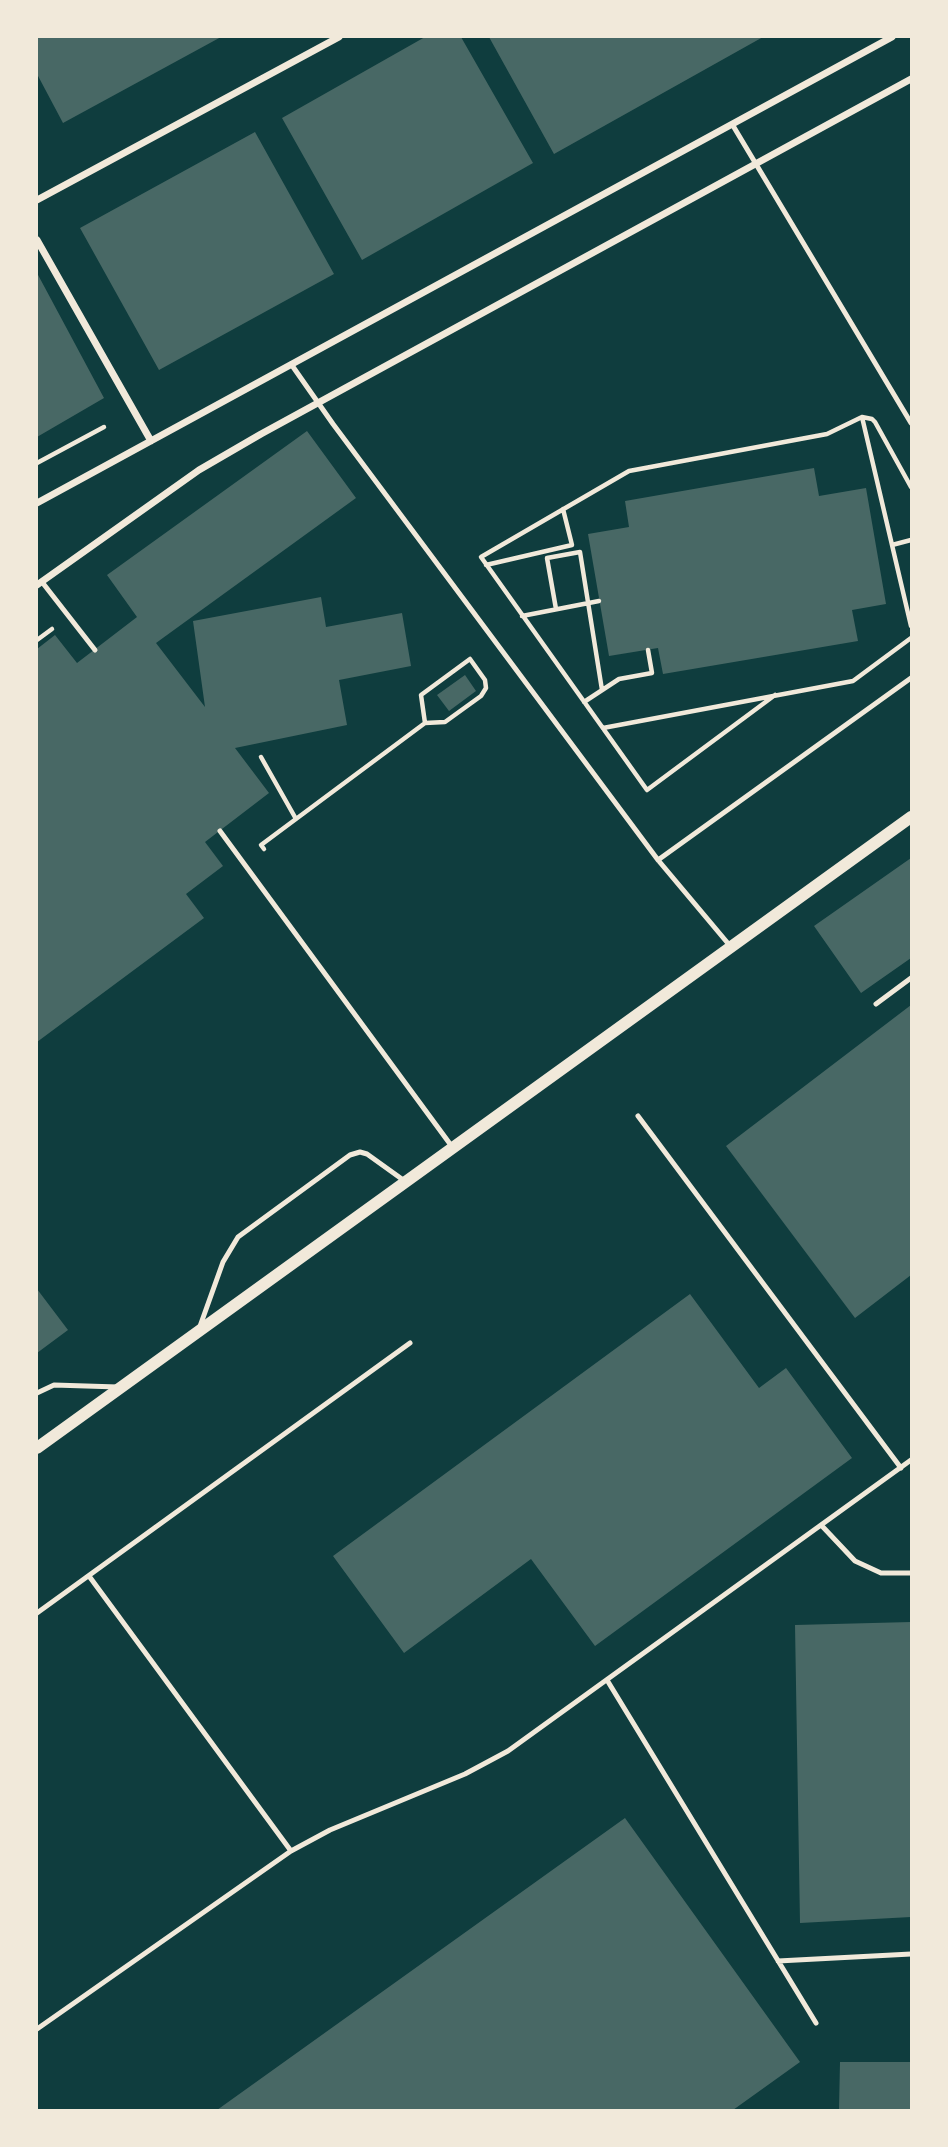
<!DOCTYPE html>
<html>
<head>
<meta charset="utf-8">
<style>
  body { margin:0 }
  #map { position:relative; width:948px; height:2147px; overflow:hidden; background:#0f3d3e; font-family:"Alegreya Sans",sans-serif }
  canvas { display:block }
  .frame { position:absolute; inset:0; border:38px solid #f1e9da; pointer-events:none }
</style>
</head>
<body>
<div id="map">
<canvas width="948" height="2147"></canvas>
<div class="frame"></div>
</div>
<script>
const ctx = document.querySelector('canvas').getContext('2d');
ctx.lineJoin = 'round';
function fillPath(path, color) { ctx.fillStyle = color; ctx.fill(path, 'evenodd'); }
const shape = rows => new Path2D(rows.map(r => 'M' + r).join(''));
function strokePath(path, color, width, dash) { ctx.strokeStyle = color; ctx.lineWidth = width; ctx.lineCap = dash ? 'butt' : 'round'; ctx.setLineDash(dash || []); ctx.stroke(path); }
fillPath(shape([
  [37,37,221,37,63,123,37,74],
  [425,37,461,37,533,163,362,260,282,118],
  [489,37,763,37,554,154],
  [255,132,334,274,159,370,80,228],
  [37,273,104,398,37,437],
  [307,431,356,498,156,643,205,707,193,621,321,597,326,627,402,613,411,666,339,680,347,725,235,748,269,793,205,842,223,866,186,894,204,918,37,1042,37,649,55,635,77,663,137,617,107,575],
  [814,468,819,496,866,488,886,604,852,610,858,641,663,674,658,648,609,656,588,534,629,527,625,501],
  [465,675,476,691,449,711,437,695],
  [911,858,911,958,861,993,814,926],
  [911,1005,911,1275,855,1318,726,1146],
  [37,1289,68,1330,37,1353],
  [690,1294,759,1388,786,1368,852,1458,595,1646,531,1559,404,1653,333,1556],
  [911,1622,911,1917,800,1923,795,1625],
  [625,1818,800,2062,733,2110,217,2110],
  [840,2062,911,2062,911,2110,839,2110]
]), '#486865');
strokePath(shape([
  [862,417,911,626],
  [37,463,104,427],
  [892,545,911,540],
  [486,565,572,545,563,509],
  [556,609,547,558,580,552,602,690],
  [522,616,599,601],
  [37,640,52,629],
  [775,695,647,790,481,557,629,471,827,434,862,417,872,419,875,422,911,487],
  [584,702,619,679,652,673,648,650],
  [603,728,853,681,911,638],
  [261,757,296,819],
  [264,849,261,845,425,723,445,722,481,696,486,688,485,680,470,659,421,695,425,723]
]), '#f1e9da', 4.5);
strokePath(shape([
  [732,124,911,423],
  [291,364,333,424,658,860,731,947],
  [42,582,95,650],
  [220,831,453,1148],
  [658,860,911,678],
  [876,1004,911,978],
  [638,1116,901,1468],
  [199,1329,223,1262,238,1237,350,1155,360,1152,367,1154,406,1182],
  [37,1393,54,1385,118,1387],
  [822,1526,855,1561,881,1573,911,1573],
  [89,1576,291,1851],
  [37,1613,410,1343],
  [607,1680,816,2023],
  [778,1961,911,1954],
  [37,2029,291,1851,330,1830,465,1774,508,1751,911,1460]
]), '#f1e9da', 5);
strokePath(shape([
  [37,200,339,37],
  [37,240,151,441],
  [37,503,892,37],
  [37,585,199,470,261,434,911,79]
]), '#f1e9da', 7);
strokePath(shape([
  [37,1448,911,817]
]), '#f1e9da', 12);
</script>
</body>
</html>
